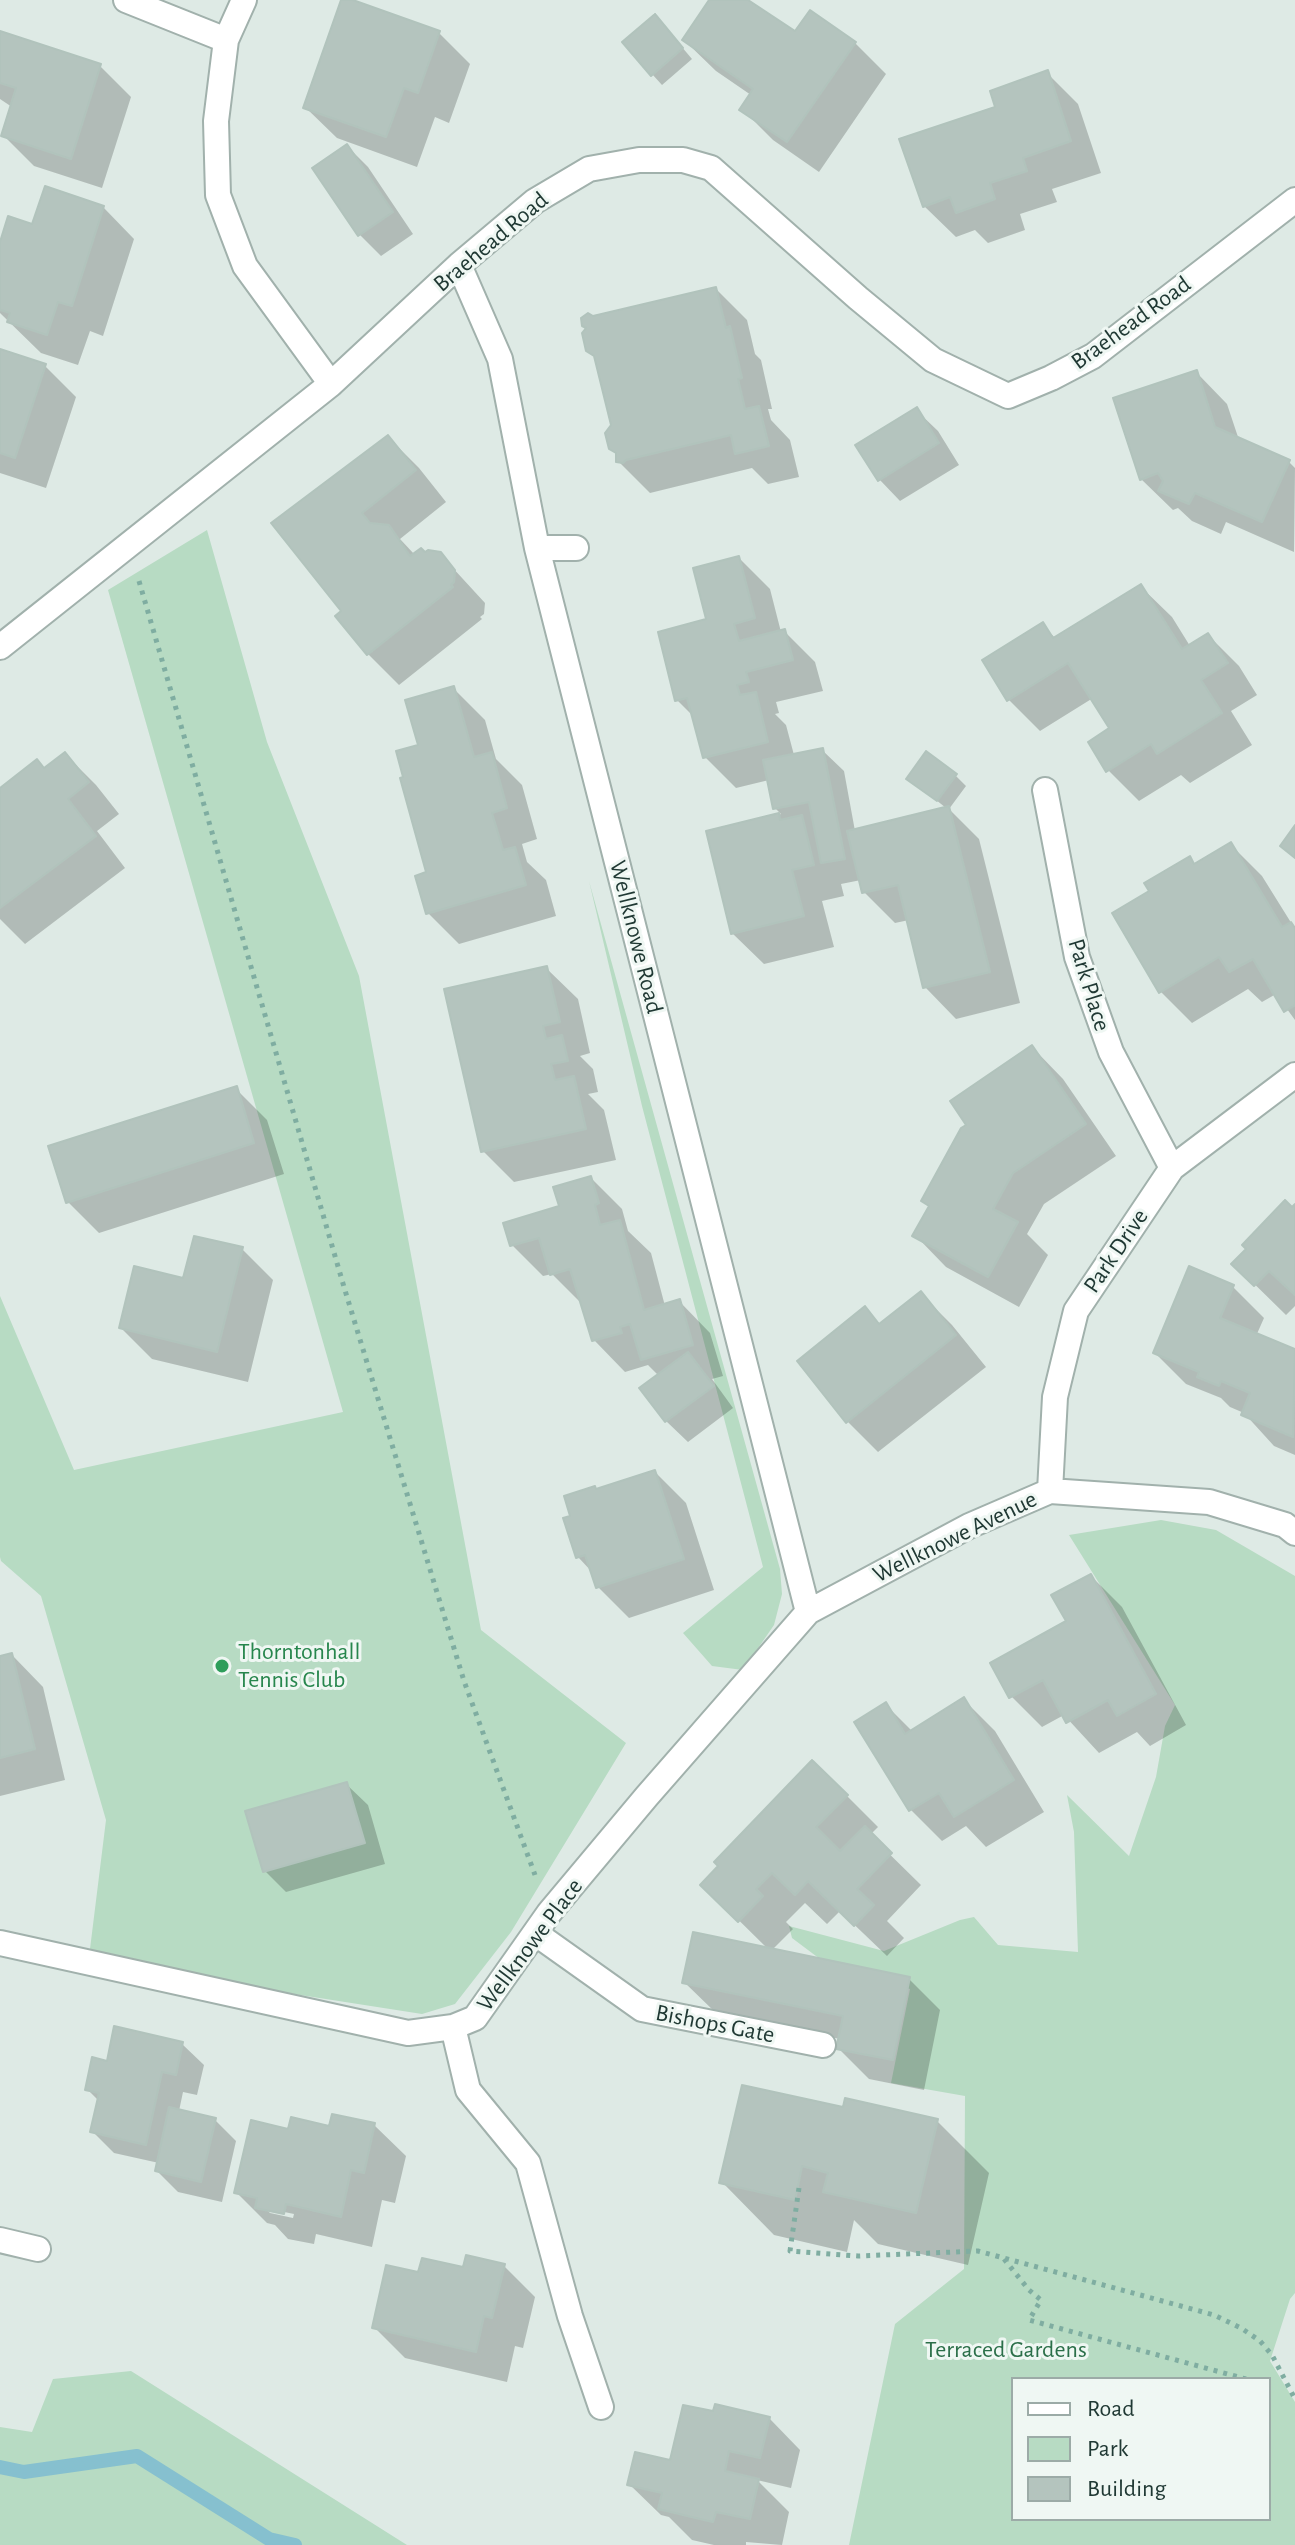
<!DOCTYPE html>
<html>
<head>
<meta charset="utf-8">
<style>
  body { margin:0 }
  #map { position:relative; width:1295px; height:2545px; overflow:hidden; background:#deeae5; font-family:"Alegreya Sans",sans-serif }
  canvas { display:block }
  .legend { position:absolute; left:1011px; top:2377px; width:260px; height:144px; box-sizing:border-box; background:#eff7f3; border:2px solid #9caba7; margin:0; padding:10px 14px; list-style:none; font-size:24px; color:#203934 }
  .legend li { display:flex; align-items:center; gap:16px; height:40px }
  .legend b { width:40px; border:2px solid #9caba7 }
</style>
</head>
<body>
<div id="map">
<canvas width="1295" height="2545"></canvas>
<ul class="legend">
<li><b style="height:10px;background:#fff"></b>Road</li>
<li><b style="height:22px;background:#b7dbc3"></b>Park</li>
<li><b style="height:22px;background:#b4c4be"></b>Building</li>
</ul>
</div>
<script>
const ctx = document.querySelector('canvas').getContext('2d');
ctx.lineJoin = 'round';
function fillPath(path, color) { ctx.fillStyle = color; ctx.fill(path, 'evenodd'); }
const shape = rows => new Path2D(rows.map(r => 'M' + r).join(''));
function strokePath(path, color, width, dash) { ctx.strokeStyle = color; ctx.lineWidth = width; ctx.lineCap = dash ? 'butt' : 'round'; ctx.setLineDash(dash || []); ctx.stroke(path); }
function write(font, color, halo, rows, align = 'center') {
  ctx.font = font + ' "Alegreya Sans",sans-serif'; ctx.lineWidth = 6; ctx.setLineDash([]); ctx.textBaseline = 'middle'; ctx.strokeStyle = halo; ctx.fillStyle = color; for (const [text, x, y, turn = 0] of rows) {
    ctx.save(); ctx.translate(x, y); ctx.rotate((+turn || 0) * Math.PI / 180); ctx.textAlign = isNaN(turn) ? turn : align; if (halo) ctx.strokeText(text, 0, 0); ctx.fillText(text, 0, 0); ctx.restore();
  }
}
fillPath(shape([
  [207,530,267,742,359,976,481,1630,626,1743,511,1932,455,2004,422,2014,172,1975,90,1949,106,1820,41,1596,1,1561,0,1557,0,1296,74,1470,343,1412,108,590],
  [589,881,780,1569,782,1594,774,1625,743,1670,712,1666,683,1633,763,1567,642,1106],
  [1161,1520,1216,1530,1295,1576,1295,2293,1290,2299,1270,2361,1295,2402,1295,2545,849,2545,895,2324,964,2269,965,2096,891,2083,910,1989,820,1959,792,1938,789,1926,884,1951,960,1920,974,1917,998,1945,1078,1952,1074,1832,1067,1795,1129,1856,1156,1777,1165,1726,1175,1705,1069,1535],
  [1013,2379,1269,2379,1269,2519,1013,2519],
  [131,2371,407,2545,0,2545,0,2427,32,2432,53,2379]
]), '#b7dbc3');
fillPath(shape([
  [343,0,439,33,470,64,449,123,435,117,417,167,337,138,305,107],
  [712,0,745,0,795,34,855,43,886,74,819,172,773,140,742,109,751,95,716,71,684,40],
  [665,27,692,59,662,85,652,74],
  [0,33,100,66,131,97,102,188,34,166,3,135,12,107,0,99],
  [1047,73,1078,104,1101,173,1052,189,1057,202,1020,214,1025,230,988,243,975,230,956,237,924,206,998,108],
  [347,146,368,167,413,234,381,256,360,235],
  [103,207,134,239,103,336,90,331,78,365,41,353,0,313,0,248,34,226],
  [716,289,747,320,755,354,761,360,772,409,768,409,771,420,790,440,799,477,768,484,752,468,650,493,618,461,593,318],
  [0,351,45,366,76,397,46,488,0,473],
  [1196,372,1227,404,1239,440,1289,462,1295,468,1294,552,1226,522,1221,534,1192,521,1178,508,1173,510,1141,479],
  [916,410,938,431,959,465,900,501,879,479],
  [388,437,419,468,446,502,400,539,415,555,440,554,485,603,484,614,480,617,482,619,399,685,368,654,344,611,274,524],
  [739,558,770,589,781,632,784,631,815,662,823,691,776,702,779,713,775,714,786,725,794,755,822,750,844,771,855,831,946,808,909,778,955,775,966,786,949,809,979,839,1020,1003,956,1019,925,987,909,920,895,923,864,892,861,880,841,884,844,896,822,901,834,947,764,964,732,933,708,833,781,814,775,808,769,780,736,788,705,757,694,717,677,700,708,621],
  [1140,586,1172,617,1190,646,1208,635,1239,666,1257,695,1231,711,1252,745,1190,783,1181,775,1139,801,1108,770,1112,729,1093,698,1040,731,1009,700,1043,625,1056,639],
  [453,688,485,720,496,759,522,785,537,839,522,844,527,862,546,880,556,916,459,944,428,913,429,873,420,746],
  [65,754,96,785,119,814,97,831,125,868,25,944,0,919,0,790,45,770],
  [1231,845,1262,876,1295,929,1295,1020,1276,994,1262,1002,1248,989,1192,1023,1161,992,1152,892,1189,858,1196,865],
  [546,968,578,999,590,1053,580,1056,593,1069,598,1092,588,1094,604,1110,616,1160,514,1182,483,1151],
  [1032,1047,1063,1079,1116,1156,1044,1204,1027,1234,1048,1255,1019,1307,946,1267,915,1235,930,1208,923,1200],
  [236,1089,267,1120,284,1174,99,1233,68,1202],
  [591,1178,622,1209,628,1231,651,1253,665,1306,679,1301,710,1333,723,1376,712,1379,733,1408,688,1442,666,1421,659,1376,648,1365,625,1372,594,1340,583,1305,552,1274,543,1276,512,1245,562,1208],
  [1295,1207,1295,1306,1286,1315,1234,1264],
  [242,1249,273,1280,248,1382,152,1359,121,1328,184,1281],
  [1233,1287,1264,1318,1256,1336,1295,1352,1295,1455,1274,1446,1244,1413,1230,1407,1221,1398,1186,1384,1155,1353],
  [921,1294,952,1325,986,1367,878,1452,847,1421,865,1309,881,1325],
  [655,1472,686,1503,714,1590,629,1618,598,1587,593,1573,578,1557,573,1517,597,1491],
  [1091,1576,1122,1607,1186,1725,1150,1746,1137,1732,1099,1753,1064,1715,1042,1727,1011,1696,1069,1622],
  [12,1655,43,1687,65,1780,0,1796,0,1658],
  [964,1700,995,1731,1044,1812,986,1847,966,1826,942,1841,911,1810,886,1705,912,1731],
  [346,1784,368,1805,385,1864,286,1892,265,1871],
  [847,1796,878,1827,870,1835,921,1885,887,1921,904,1938,887,1956,840,1911,827,1924,805,1903,786,1922,793,1929,772,1950,909,1979,940,2010,924,2090,869,2079,838,2048,840,2039,716,2013,684,1982,768,1949,703,1885],
  [182,2044,204,2065,197,2095,183,2092,179,2111,215,2120,236,2141,222,2202,178,2192,157,2171,159,2163,114,2153,92,2131,99,2101,87,2089],
  [844,2110,937,2121,989,2173,968,2265,878,2244,854,2220,847,2252,774,2235,722,2182],
  [374,2125,406,2156,395,2203,382,2200,372,2247,316,2234,314,2244,288,2239,275,2225,267,2223,236,2192,290,2131],
  [265,2208,294,2214,293,2218,270,2213],
  [504,2266,535,2297,523,2348,515,2346,507,2382,405,2358,374,2327,420,2275],
  [769,2418,800,2450,791,2488,757,2480,789,2512,782,2545,746,2542,746,2545,714,2545,692,2540,669,2517,661,2515,629,2484]
]), '#0003');
strokePath(shape([
  [0,2467,24,2472,137,2456,269,2539,295,2545]
]), '#86c0cf', 14);
const building = shape([
  [341,0,353,0,440,31,418,93,404,88,386,137,303,108,341,0],
  [709,0,748,0,795,31,810,10,856,42,787,142,739,110,753,89,682,40,709,0],
  [655,14,683,48,651,76,622,42,655,14],
  [0,31,101,64,71,159,1,136,16,88,0,83,0,31],
  [1048,70,1071,141,1023,158,1027,171,990,183,995,199,956,213,950,197,923,207,899,139,995,107,990,91,1048,70],
  [347,144,393,212,358,236,312,168,347,144],
  [45,186,104,206,72,306,58,302,47,335,7,322,10,313,0,310,0,242,8,216,32,224,45,186],
  [716,287,726,328,730,326,742,378,738,379,745,409,759,406,769,446,735,454,731,435,626,460,623,463,616,462,616,453,609,449,605,433,611,425,594,356,586,351,582,333,586,328,582,326,581,318,588,313,593,316,716,287],
  [0,349,46,364,15,458,0,453,0,349],
  [1197,370,1215,427,1290,460,1262,522,1195,493,1189,504,1158,491,1163,481,1158,473,1140,480,1113,398,1197,370],
  [917,407,939,443,878,481,855,445,917,407],
  [388,435,416,470,362,513,370,523,389,525,410,556,421,548,425,552,428,550,441,552,455,570,454,582,451,585,453,587,367,655,335,616,341,611,271,523,388,435],
  [739,556,755,618,734,624,739,641,785,629,793,660,746,672,749,682,737,685,740,695,756,692,768,742,703,758,687,698,675,701,658,632,706,619,693,568,739,556],
  [1141,584,1182,649,1208,633,1228,663,1201,680,1222,713,1157,754,1151,744,1106,772,1088,742,1109,728,1068,663,1007,701,982,660,1043,622,1053,638,1141,584],
  [454,686,474,757,492,752,507,808,492,813,503,850,515,847,526,885,426,914,415,876,426,872,400,778,403,777,396,751,418,745,405,700,454,686],
  [823,748,845,859,821,863,809,802,773,809,763,760,823,748],
  [926,751,957,774,937,801,906,779,926,751],
  [65,752,89,782,68,799,96,836,0,908,0,788,37,759,44,768,65,752],
  [949,806,990,972,923,988,898,885,862,893,847,831,949,806],
  [779,813,780,820,802,815,814,865,792,870,804,916,731,934,706,831,779,813],
  [1295,825,1295,858,1280,846,1295,825],
  [1231,842,1282,927,1291,922,1295,928,1295,1005,1284,1012,1253,959,1229,972,1219,957,1159,993,1112,913,1149,891,1144,883,1190,856,1194,864,1231,842],
  [547,966,560,1022,543,1026,546,1039,562,1035,568,1061,551,1064,555,1080,574,1076,586,1129,481,1152,444,989,547,966],
  [1032,1045,1086,1124,1013,1173,993,1209,1018,1222,988,1277,912,1236,929,1206,921,1201,961,1128,966,1125,950,1101,1032,1045],
  [237,1086,254,1143,66,1203,48,1146,237,1086],
  [591,1176,599,1203,595,1205,600,1225,620,1220,644,1310,680,1299,693,1345,641,1360,630,1324,620,1327,622,1333,592,1341,570,1269,550,1275,539,1238,510,1246,503,1223,559,1206,553,1187,591,1176],
  [1285,1200,1292,1207,1295,1204,1295,1295,1269,1271,1254,1286,1231,1264,1246,1249,1242,1245,1285,1200],
  [194,1236,243,1247,217,1352,119,1328,134,1266,183,1278,194,1236],
  [1189,1266,1234,1285,1220,1318,1295,1349,1293,1437,1241,1415,1250,1393,1221,1381,1219,1386,1197,1377,1199,1372,1153,1353,1189,1266],
  [921,1291,956,1335,846,1423,797,1361,865,1306,879,1324,921,1291],
  [688,1352,714,1386,665,1422,639,1388,688,1352],
  [655,1470,684,1559,596,1588,585,1555,576,1558,563,1518,570,1516,564,1496,595,1486,596,1489,655,1470],
  [1091,1574,1156,1694,1117,1716,1108,1700,1066,1723,1043,1680,1009,1698,990,1663,1066,1621,1051,1595,1091,1574],
  [12,1653,35,1749,0,1758,0,1656,12,1653],
  [964,1697,1014,1780,954,1817,939,1793,909,1811,854,1722,886,1702,905,1734,964,1697],
  [812,1760,848,1795,816,1827,840,1851,865,1826,892,1853,857,1889,874,1905,854,1926,808,1881,795,1895,772,1873,756,1889,763,1896,738,1922,700,1885,718,1866,714,1862,812,1760],
  [347,1782,365,1843,263,1872,245,1811,347,1782],
  [693,1932,910,1977,893,2060,836,2049,843,2016,682,1983,693,1932],
  [114,2026,183,2042,176,2075,162,2072,146,2145,90,2132,99,2093,85,2090,92,2057,107,2061,114,2026],
  [742,2085,843,2107,845,2098,938,2119,916,2213,823,2192,828,2173,802,2166,795,2200,719,2183,742,2085],
  [169,2107,216,2118,201,2182,155,2171,169,2107],
  [332,2114,375,2123,364,2173,351,2170,341,2217,286,2204,284,2214,255,2208,257,2198,234,2193,251,2120,288,2129,291,2117,329,2126,332,2114],
  [466,2255,505,2264,492,2318,484,2316,476,2352,372,2328,386,2265,418,2272,422,2258,463,2267,466,2255],
  [715,2404,770,2417,760,2458,729,2451,725,2471,759,2479,750,2519,716,2512,713,2522,658,2509,662,2493,627,2485,635,2452,670,2460,683,2405,713,2411,715,2404]
]);
fillPath(building, '#b4c4be');
strokePath(building, '#b1c3bc', 2);
const minor = shape([
  [126,0,226,40],
  [244,0,226,40,216,121,218,195,245,266,331,384],
  [459,265,500,359,537,548,808,1612],
  [537,548,576,548],
  [0,647,331,384,459,265,535,201,589,169,639,160,683,160,711,168,858,298,933,360,1008,396,1051,378,1093,356,1295,200],
  [1045,790,1077,957,1111,1052,1172,1168],
  [1050,1491,1055,1397,1076,1311,1172,1168,1295,1075],
  [535,1933,642,2009,823,2045],
  [0,1943,408,2033,453,2027,475,2018,549,1913,647,1796,808,1612,969,1526,1050,1491,1209,1502,1285,1525,1295,1533],
  [453,2027,468,2090,528,2163,570,2316,601,2407],
  [0,2240,38,2249]
]);
strokePath(minor, '#a1b1ac', 28);
strokePath(shape([
  [139,581,344,1287,464,1681,535,1875],
  [799,2188,790,2251,858,2256,978,2251,1214,2315,1241,2328,1260,2341,1272,2355,1295,2399],
  [1004,2259,1029,2290,1041,2300,1029,2320,1246,2379]
]), '#7fada1', 5, [4, 6]);
strokePath(minor, '#fff', 24);
for (const [x, y, r, color] of [
  [222,1666,8,"#2e9e5b"]
]) { const dot = new Path2D(); dot.arc(x, y, r, 0, 2 * Math.PI); ctx.fillStyle = color; ctx.fill(dot); strokePath(dot, '#eff7f3', 3); }
write('24px', '#203934', '#eff7f3', [
  ["Braehead Road",491,242,-40],
  ["Braehead Road",1131,323,-36],
  ["Wellknowe Road",636,937,76],
  ["Park Place",1089,985,73],
  ["Park Drive",1116,1251,-56],
  ["Wellknowe Avenue",955,1537,-26],
  ["Wellknowe Place",530,1945,-53],
  ["Bishops Gate",715,2024,11]
]);
write('24px', '#27864d', '#eff7f3', [
  ["Thorntonhall",238,1652],
  ["Tennis Club",238,1680]
], 'left');
write('24px', '#2b6f49', '#eff7f3', [
  ["Terraced Gardens",1006,2350]
]);
</script>
</body>
</html>
